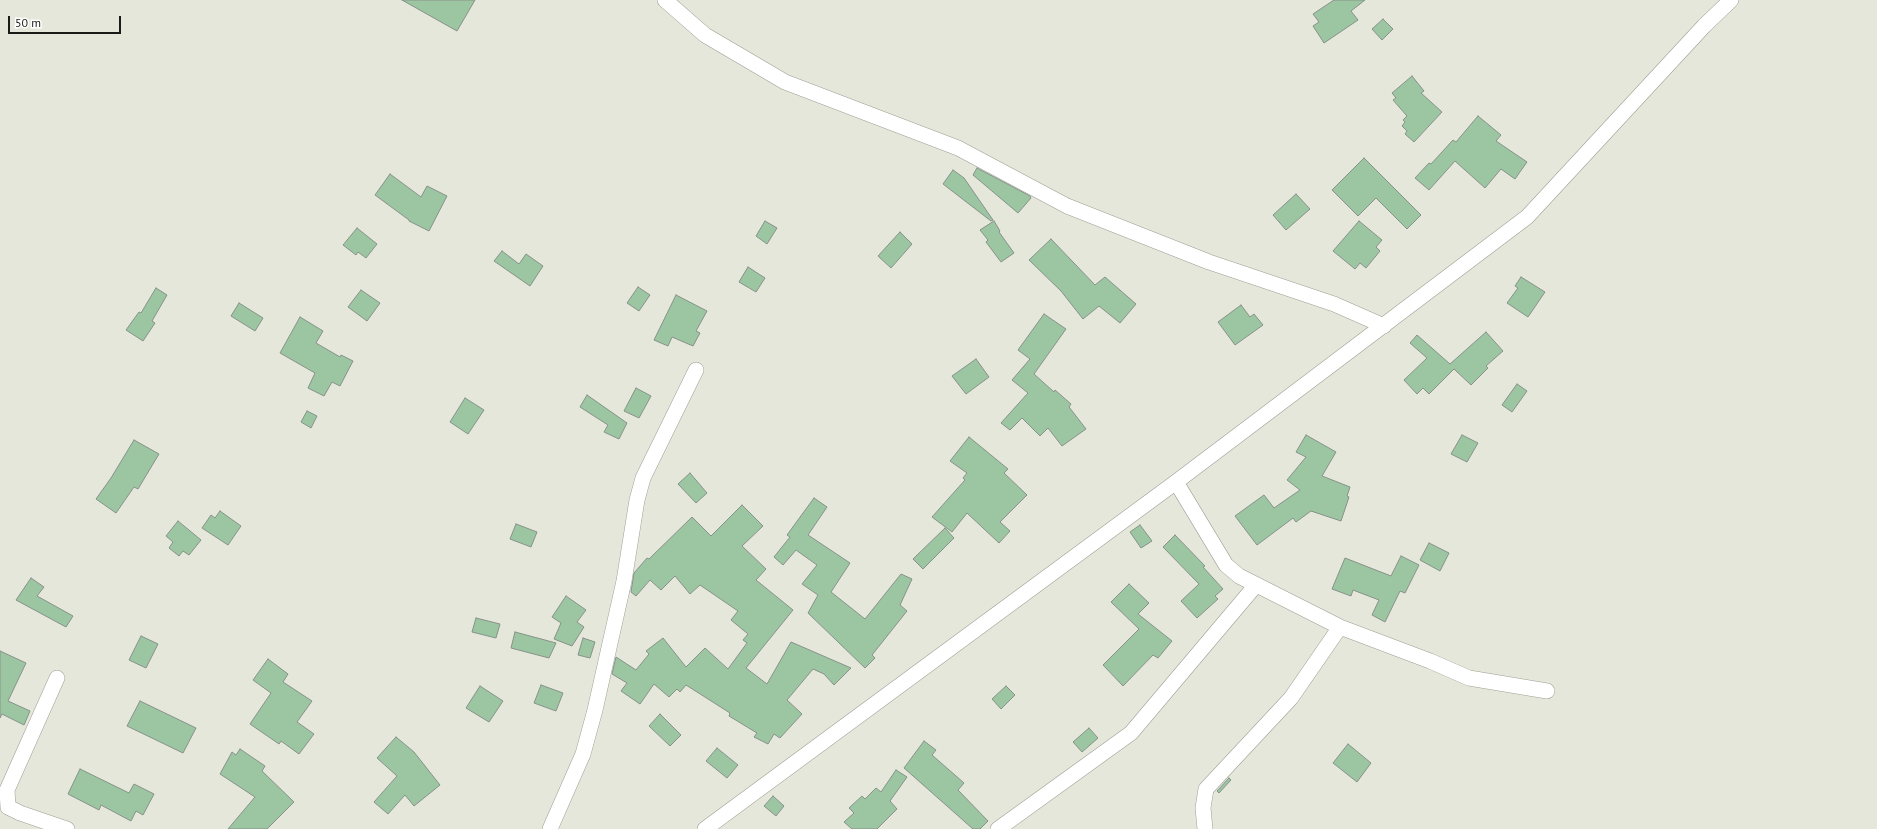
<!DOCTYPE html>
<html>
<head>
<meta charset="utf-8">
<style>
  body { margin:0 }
  #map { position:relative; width:1877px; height:829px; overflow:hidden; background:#e4e7da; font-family:"PT Sans",sans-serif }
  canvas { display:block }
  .scale { position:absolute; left:8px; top:16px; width:113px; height:18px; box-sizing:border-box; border:2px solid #1a1b17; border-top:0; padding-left:5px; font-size:12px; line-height:14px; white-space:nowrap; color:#1a1b17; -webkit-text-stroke:3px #fff; paint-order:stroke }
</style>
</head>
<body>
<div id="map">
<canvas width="1877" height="829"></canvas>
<div class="scale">50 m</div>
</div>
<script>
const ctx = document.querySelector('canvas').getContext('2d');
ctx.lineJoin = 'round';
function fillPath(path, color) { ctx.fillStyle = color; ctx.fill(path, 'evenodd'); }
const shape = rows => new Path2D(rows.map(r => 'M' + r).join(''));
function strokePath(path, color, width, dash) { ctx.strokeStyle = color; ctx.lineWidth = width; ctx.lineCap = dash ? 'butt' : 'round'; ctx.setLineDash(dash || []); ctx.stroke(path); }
const building = shape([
  [402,0,475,0,457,31,402,0],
  [1334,0,1365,0,1351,11,1358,20,1324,43,1313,26,1319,22,1313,14,1334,0],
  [1383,19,1393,29,1382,40,1372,29,1383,19],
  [1412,76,1424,91,1421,93,1442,112,1414,142,1405,134,1407,131,1402,126,1405,122,1403,120,1407,116,1393,100,1396,98,1392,93,1412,76],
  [1478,116,1501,135,1496,141,1527,162,1515,179,1501,169,1485,188,1455,161,1429,190,1415,178,1429,163,1431,164,1453,140,1456,142,1478,116],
  [1364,158,1421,215,1407,229,1376,198,1358,216,1332,190,1364,158],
  [977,168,1030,196,1031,198,1018,213,973,175,977,168],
  [953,170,964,178,993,220,991,221,943,184,953,170],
  [390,174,421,197,427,186,447,196,429,231,409,221,409,220,375,195,390,174],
  [1296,194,1310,209,1286,230,1273,215,1296,194],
  [765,221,777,228,767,244,756,236,765,221],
  [994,221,1000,231,999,232,1014,253,1001,262,986,242,988,240,980,230,994,221],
  [1359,221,1382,240,1376,247,1380,251,1366,268,1360,263,1355,269,1333,251,1359,221],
  [357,228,377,244,366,258,358,252,356,255,343,245,357,228],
  [900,232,912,244,891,268,878,256,900,232],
  [1051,239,1095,285,1105,277,1136,304,1120,323,1099,306,1083,319,1061,291,1029,260,1051,239],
  [502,251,519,264,526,254,543,266,530,286,494,261,502,251],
  [748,267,765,278,756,292,739,282,748,267],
  [1521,277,1545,292,1528,317,1507,303,1518,288,1515,286,1521,277],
  [638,287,650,295,639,311,627,303,638,287],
  [156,288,167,295,152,321,155,323,143,341,126,330,139,312,141,313,156,288],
  [361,290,380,303,367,321,348,307,361,290],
  [676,295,707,311,696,331,700,333,693,346,672,337,668,346,654,340,676,295],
  [239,303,263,318,255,331,231,316,239,303],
  [1241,305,1250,317,1254,314,1263,325,1235,345,1218,322,1241,305],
  [1044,314,1066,329,1034,374,1054,392,1055,390,1071,404,1069,407,1086,429,1062,446,1048,428,1040,436,1022,418,1010,430,1001,423,1028,393,1012,380,1030,359,1018,350,1044,314],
  [300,317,323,331,316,343,340,357,341,355,353,361,340,386,332,382,324,396,308,388,315,373,280,353,300,317],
  [1486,332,1503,351,1486,366,1488,368,1471,385,1454,369,1429,394,1423,388,1417,394,1404,380,1427,358,1410,343,1417,335,1450,364,1486,332],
  [976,359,989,377,966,394,952,376,976,359],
  [1517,384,1527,391,1512,412,1502,405,1517,384],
  [636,388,651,396,639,418,624,411,636,388],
  [587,395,627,423,619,439,604,432,608,425,580,407,587,395],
  [465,398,484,410,468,434,450,422,465,398],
  [307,411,317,416,311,428,301,422,307,411],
  [1306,435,1336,452,1322,476,1350,487,1347,496,1349,497,1341,521,1311,511,1296,522,1293,518,1257,545,1235,516,1264,495,1274,508,1300,490,1287,480,1306,457,1296,452,1306,435],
  [1462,435,1478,443,1467,462,1451,454,1462,435],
  [969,437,1008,469,1004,473,1027,495,1000,522,1010,531,999,543,967,513,952,532,932,517,965,480,963,478,967,473,950,461,969,437],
  [134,440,159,454,138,489,134,487,116,513,96,499,111,478,134,440],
  [690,473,707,493,696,503,678,484,690,473],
  [814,498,827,507,808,535,850,563,831,592,865,619,901,574,912,579,900,605,907,611,872,655,875,658,865,668,808,613,818,595,802,584,817,565,796,550,783,565,774,557,790,537,787,535,814,498],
  [742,505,763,526,742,546,766,569,756,580,793,610,746,668,767,684,791,642,851,668,834,685,824,674,813,669,787,700,802,714,780,738,774,734,768,744,754,737,757,733,729,716,730,713,686,685,680,692,677,689,669,697,654,684,640,704,621,691,627,683,612,674,616,657,636,670,649,654,646,651,663,638,686,667,705,648,728,669,747,643,743,640,748,634,731,620,738,611,700,585,690,594,675,576,661,590,650,580,636,596,631,592,634,573,647,558,649,559,692,517,711,536,742,505],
  [220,511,241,526,228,545,202,528,211,515,215,518,220,511],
  [178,521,201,540,189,555,183,551,179,556,169,548,173,542,166,536,178,521],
  [516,524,537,532,531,547,510,539,516,524],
  [1140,525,1152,541,1141,548,1130,532,1140,525],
  [945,528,954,538,923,569,913,559,945,528],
  [1175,535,1205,566,1203,567,1223,589,1215,596,1218,599,1197,618,1181,601,1199,584,1163,547,1175,535],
  [1429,543,1449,553,1440,571,1420,560,1429,543],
  [1401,556,1419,565,1405,593,1400,591,1385,622,1372,615,1379,600,1353,590,1351,596,1332,589,1345,558,1391,576,1401,556],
  [31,578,44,587,37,596,73,616,66,627,16,600,31,578],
  [1129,584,1149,603,1138,614,1172,641,1158,658,1153,655,1123,686,1103,665,1139,629,1111,602,1129,584],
  [566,596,586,610,577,622,584,627,572,646,554,639,561,623,552,617,566,596],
  [476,618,500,624,496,638,472,632,476,618],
  [515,632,556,643,549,658,511,648,515,632],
  [141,636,158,644,146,668,129,660,141,636],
  [583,638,595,642,590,658,578,655,583,638],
  [0,651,26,663,8,701,30,711,24,725,2,714,0,718,0,651],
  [268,659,288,674,283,682,312,701,297,722,314,734,299,754,281,741,279,744,250,724,271,693,253,680,268,659],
  [541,685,563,693,556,711,534,703,541,685],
  [480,686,503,701,489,722,466,708,480,686],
  [1006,686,1015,695,1001,709,992,699,1006,686],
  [140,701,196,728,183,753,127,726,140,701],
  [660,714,681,735,670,746,649,726,660,714],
  [1089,728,1098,738,1082,752,1073,742,1089,728],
  [396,737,414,752,440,785,414,806,405,795,388,814,374,802,397,776,377,758,396,737],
  [924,741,936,750,932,755,964,783,958,790,988,821,980,829,973,829,904,768,924,741],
  [1348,744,1371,763,1357,782,1333,763,1348,744],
  [717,748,738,765,727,778,706,761,717,748],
  [240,749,265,766,262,771,294,802,267,829,228,829,255,797,220,774,232,752,236,755,240,749],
  [80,769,129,793,134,784,154,794,143,815,136,811,131,821,101,805,99,810,68,794,80,769],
  [896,770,907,777,890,801,897,809,877,829,852,829,844,822,854,813,849,808,862,796,865,799,876,788,881,792,896,770],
  [1229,778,1231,780,1219,793,1217,791,1229,778],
  [773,796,784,806,776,816,764,806,773,796]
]);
fillPath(building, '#9cc6a2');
strokePath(building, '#879189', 1);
const minor = shape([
  [665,0,705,35,785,82,958,148,1067,206,1209,262,1334,304,1384,326],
  [1176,482,1226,565,1239,576,1340,627,1430,661,1469,678,1547,691],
  [57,678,7,790,8,807,20,813,67,829],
  [550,829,583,754,595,710,624,581,637,500,643,478,696,370],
  [705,829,1176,482,1527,217,1704,26,1731,0],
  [998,829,1131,733,1256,585],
  [1205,829,1203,808,1206,789,1291,698,1340,627]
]);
strokePath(minor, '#9d9f94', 16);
strokePath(minor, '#fff', 15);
</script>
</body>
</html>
